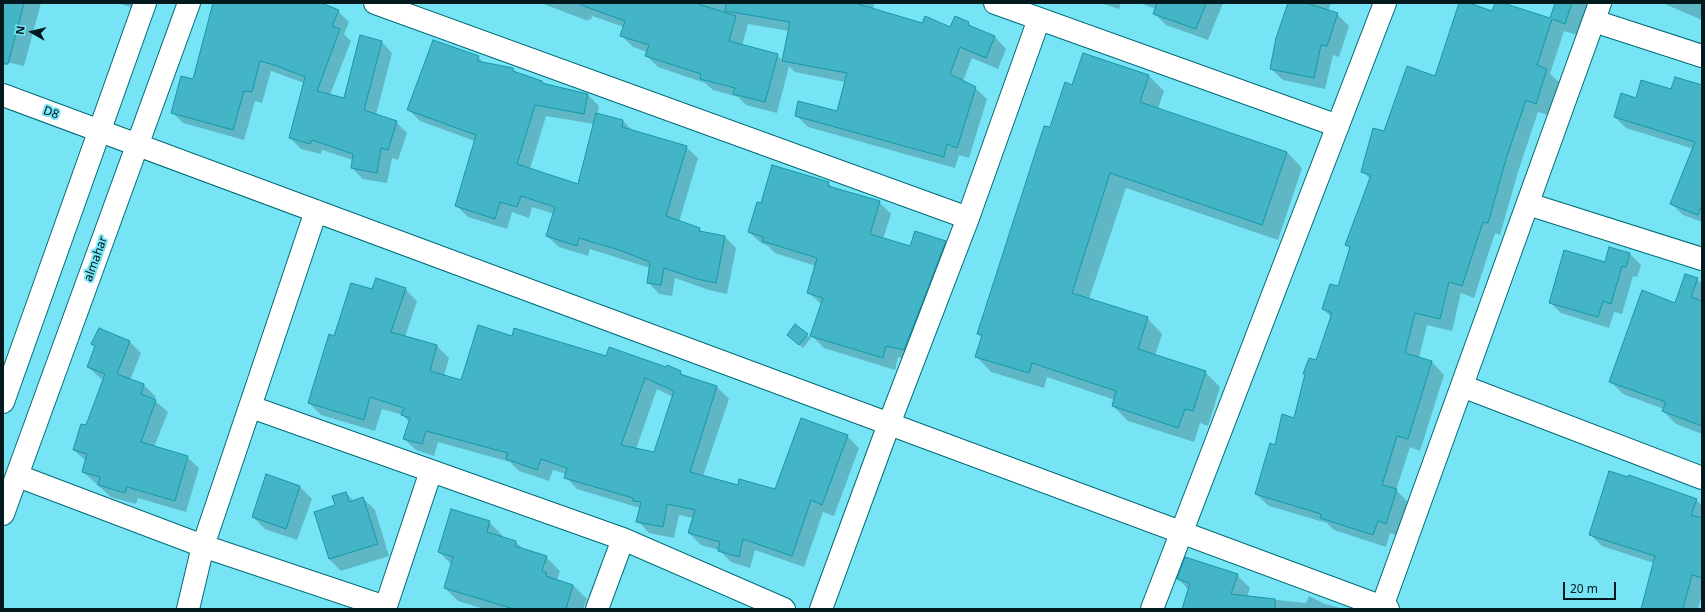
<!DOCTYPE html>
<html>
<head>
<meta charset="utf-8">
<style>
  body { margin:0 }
  #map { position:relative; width:1705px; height:612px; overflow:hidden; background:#77e4f5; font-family:"Noto Sans",sans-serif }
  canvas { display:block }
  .frame { position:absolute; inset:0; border:4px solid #02191d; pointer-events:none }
  .north { position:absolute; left:12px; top:12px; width:40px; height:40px; -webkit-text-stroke:3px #77e4f5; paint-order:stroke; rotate:278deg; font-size:11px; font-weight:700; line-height:16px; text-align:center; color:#02191d }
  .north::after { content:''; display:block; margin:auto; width:14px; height:18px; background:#02191d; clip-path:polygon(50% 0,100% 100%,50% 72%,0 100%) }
  .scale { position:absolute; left:1563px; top:582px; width:53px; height:18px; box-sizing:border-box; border:2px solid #02191d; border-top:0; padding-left:5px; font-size:12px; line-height:14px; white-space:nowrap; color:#02191d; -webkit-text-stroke:3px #77e4f5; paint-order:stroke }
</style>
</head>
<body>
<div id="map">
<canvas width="1705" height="612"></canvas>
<div class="frame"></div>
<div class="north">N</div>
<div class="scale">20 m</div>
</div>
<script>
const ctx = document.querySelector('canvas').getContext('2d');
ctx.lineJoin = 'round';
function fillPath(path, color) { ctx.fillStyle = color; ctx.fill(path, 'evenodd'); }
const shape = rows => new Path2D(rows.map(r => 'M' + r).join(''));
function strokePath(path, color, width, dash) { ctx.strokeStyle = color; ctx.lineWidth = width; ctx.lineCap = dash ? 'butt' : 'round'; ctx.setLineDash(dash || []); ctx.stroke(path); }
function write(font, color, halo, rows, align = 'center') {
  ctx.font = font + ' "Noto Sans",sans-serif'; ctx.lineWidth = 4; ctx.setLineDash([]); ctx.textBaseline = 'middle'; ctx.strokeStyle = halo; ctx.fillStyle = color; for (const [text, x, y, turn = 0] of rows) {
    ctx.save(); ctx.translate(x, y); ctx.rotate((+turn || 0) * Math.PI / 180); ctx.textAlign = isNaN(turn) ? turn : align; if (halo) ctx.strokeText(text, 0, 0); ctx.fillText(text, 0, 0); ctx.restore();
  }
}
fillPath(shape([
  [3,3,41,3,24,66,3,61],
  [118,3,138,3,136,9],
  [214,3,318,3,338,11,349,22,344,34,351,41,330,95,345,99,382,42,392,53,376,115,396,122,407,133,398,160,392,158,387,183,363,179,352,168,353,160,322,150,321,154,301,149,290,138,304,83,271,71,262,103,255,101,244,140,183,123,172,112,193,81],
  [541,3,874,3,873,10,923,25,951,28,968,23,975,29,995,37,1006,49,998,69,972,58,963,81,975,88,987,99,969,158,959,155,955,168,808,127,796,115,838,112,845,82,795,72,789,66,777,113,746,105,738,97,713,90,705,83,658,67,646,55,647,52,633,47,621,35,624,27,592,16,591,20,588,19,588,21],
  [748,24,789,31,783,61,777,55,742,46],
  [1100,3,1121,3,1119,9],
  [1139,3,1223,3,1208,40,1166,25,1155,14,1156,9],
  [1289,3,1331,3,1328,11,1337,14,1349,26,1339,57,1333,55,1325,89,1283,80,1271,69],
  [1460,3,1465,3,1493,12,1496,3,1499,3,1551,20,1556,3,1588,3,1577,35,1564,31,1550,74,1559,82,1548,115,1538,112,1518,172,1500,235,1495,233,1474,298,1461,293,1452,331,1427,325,1419,358,1432,362,1444,375,1420,451,1410,447,1396,490,1409,503,1398,536,1390,533,1386,547,1334,530,1327,523,1269,506,1256,494,1276,446,1295,419,1332,318,1323,309,1339,288,1351,249,1347,245,1370,179,1362,171,1384,132,1436,77],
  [1665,3,1702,3,1702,20,1667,5],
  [478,57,485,64,513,69,518,74,542,82,544,84,587,94,599,106,597,114,623,121,633,131,686,147,698,158,679,222,699,229,704,233,725,237,736,248,727,294,709,290,675,278,672,296,659,294,648,282,650,268,590,249,588,256,559,247,547,236,554,214,532,207,529,218,512,212,507,229,468,217,457,206,475,141,420,121,409,110],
  [546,116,594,124,578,185,530,169],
  [1149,76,1164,91,1158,109,1287,152,1302,168,1278,240,1126,188,1089,299,1147,318,1162,334,1155,356,1205,372,1220,387,1208,426,1200,423,1194,442,1128,421,1113,406,1115,400,1047,377,1044,388,991,372,976,356,982,338,978,334,1051,129,1073,86],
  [1702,86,1702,222,1683,215,1671,203,1694,149,1626,128,1615,117,1637,99],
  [828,183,833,188,879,202,891,214,883,239,910,248,945,242,957,254,916,362,898,357,895,370,824,348,812,336,822,305,808,292,816,266,775,253,768,246,761,243,749,232,761,204],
  [1630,254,1641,265,1637,277,1633,276,1622,314,1614,312,1609,328,1561,313,1550,302,1606,264],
  [1697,279,1702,284,1702,434,1676,424,1663,411,1664,409,1623,394,1611,382],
  [405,289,417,301,405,337,437,346,449,358,444,376,462,381,512,337,680,372,685,377,717,387,729,399,703,476,739,486,776,491,847,436,859,448,834,516,823,512,804,567,755,550,750,568,731,562,719,550,701,545,689,533,693,518,679,515,674,538,649,533,638,521,640,508,577,489,566,477,566,474,553,470,549,481,519,471,510,462,438,442,434,456,416,450,404,439,409,422,403,415,382,409,375,431,321,415,309,403,334,337,373,291],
  [657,389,673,397,654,453,636,449],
  [807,335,811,338,803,348,792,339],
  [129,341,141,353,130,380,144,385,156,397,154,400,168,412,154,447,187,457,199,468,186,512,138,498,136,504,111,497,83,472,86,461,74,450,87,427,104,380,100,378,88,367,96,347,93,344],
  [300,487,312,499,297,540,265,529,253,517],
  [346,493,354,501,363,498,375,510,389,556,341,571,329,559,336,506],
  [1696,500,1702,505,1702,594,1698,609,1642,609,1654,563,1602,546,1590,534],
  [489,522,503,536,502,538,516,542,524,550,546,557,560,571,557,580,573,585,587,599,583,609,484,609,458,601,445,588,452,565,439,552],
  [543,564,545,564,541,576],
  [1237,575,1250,588,1247,597,1306,603,1309,596,1325,604,1344,609,1183,609,1189,590,1178,579]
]), '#0003');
const building = shape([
  [3,3,24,3,8,64,3,64,3,3],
  [213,3,321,3,339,10,332,26,340,29,317,91,344,98,360,35,382,41,364,110,397,121,388,150,381,148,377,173,351,168,353,154,312,140,310,144,289,138,305,77,277,66,260,61,252,92,244,91,233,130,171,113,181,76,193,79,213,3],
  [581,3,695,3,736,16,729,41,778,54,765,102,733,94,735,88,700,79,701,74,645,56,649,45,620,36,625,21,581,5,581,3],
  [726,3,855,3,922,23,925,16,950,27,955,16,969,22,968,25,995,36,986,58,960,47,950,74,976,87,957,148,947,144,944,157,795,116,798,101,837,111,847,73,782,61,790,22,725,11,726,3],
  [1157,3,1206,3,1196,29,1153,14,1157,3],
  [1288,3,1306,3,1338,13,1327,46,1321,45,1314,78,1270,69,1276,38,1288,3],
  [1459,3,1469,3,1492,11,1495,3,1503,3,1550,18,1555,3,1572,3,1565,24,1552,19,1537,65,1547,69,1536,104,1526,100,1506,159,1488,223,1483,222,1462,286,1449,282,1440,319,1415,313,1405,353,1432,361,1408,439,1397,436,1382,485,1397,489,1386,524,1378,521,1373,535,1320,518,1321,514,1255,494,1270,443,1275,445,1282,414,1294,418,1305,374,1303,374,1309,358,1316,360,1332,313,1322,309,1330,284,1338,286,1350,247,1345,245,1371,175,1361,172,1373,128,1384,131,1407,66,1435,76,1459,3],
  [433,40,479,56,477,61,513,68,513,71,542,81,542,83,588,94,584,114,535,105,517,164,578,184,596,113,623,120,622,127,687,146,666,216,700,228,699,231,725,236,716,283,697,279,664,268,661,285,647,283,650,262,619,250,579,238,577,246,546,236,555,207,521,196,517,207,500,202,495,219,455,206,476,135,407,110,433,40],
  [1083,53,1149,75,1140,102,1287,152,1262,225,1110,173,1072,293,1148,317,1138,349,1206,371,1193,411,1185,409,1178,428,1112,406,1116,391,1032,363,1029,373,975,357,982,335,977,334,1044,126,1050,127,1065,82,1072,85,1083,53],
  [1675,77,1702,85,1702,205,1698,215,1670,204,1695,142,1614,117,1621,93,1636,98,1641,80,1671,89,1675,77],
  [772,165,829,182,828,186,880,201,870,234,910,246,915,231,946,241,904,350,886,346,883,358,810,336,823,298,807,293,817,258,762,241,763,237,748,232,757,202,761,203,772,165],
  [1609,247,1630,253,1626,267,1622,266,1611,304,1603,301,1598,317,1549,303,1564,250,1605,262,1609,247],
  [1685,274,1698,278,1691,297,1702,301,1702,426,1662,411,1666,402,1609,382,1642,290,1675,303,1685,274],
  [376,278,406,288,391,332,437,345,430,371,461,380,478,325,512,336,514,328,606,356,609,347,666,367,667,365,681,371,680,374,717,386,690,472,738,485,739,479,775,489,801,418,848,435,822,505,811,500,792,556,743,539,739,557,718,551,720,542,688,533,695,510,667,504,663,527,636,522,641,502,633,501,633,498,564,478,567,468,541,459,537,470,506,459,508,453,426,431,422,444,403,439,410,418,401,415,404,408,370,397,364,420,308,403,329,334,334,336,351,283,372,289,376,278],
  [645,378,674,391,654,452,621,445,645,378],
  [795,324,808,334,799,345,787,335,795,324],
  [99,328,130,341,117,374,144,384,141,394,156,400,141,442,188,456,175,501,127,487,125,493,98,485,100,477,82,472,87,454,73,450,81,424,86,425,105,374,87,367,95,346,91,344,99,328],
  [1609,471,1628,477,1629,475,1697,499,1691,515,1702,518,1702,578,1692,575,1683,609,1641,609,1655,556,1589,535,1609,471],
  [266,474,300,486,286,529,252,517,266,474],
  [346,492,349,502,363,497,378,544,329,559,314,512,335,505,332,496,346,492],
  [451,509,490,521,487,532,516,541,515,546,547,556,542,571,547,573,546,576,573,585,566,609,514,609,444,588,453,557,438,552,451,509],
  [1185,557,1238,574,1231,594,1275,599,1275,609,1182,609,1190,583,1177,579,1185,557]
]);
fillPath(building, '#43b5c6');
strokePath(building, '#1497a7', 1);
const minor = shape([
  [375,3,968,218],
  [995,3,1338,126],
  [1594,21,1702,56],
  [3,95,1388,609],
  [1528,204,1702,259],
  [1462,386,1702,478],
  [3,402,145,3],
  [251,407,623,539,784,609],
  [18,476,203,546,385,607],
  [3,514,189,3],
  [1382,607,1600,3],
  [188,609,203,546,316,211],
  [385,609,431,471],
  [597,609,623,539],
  [821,609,889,424,968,218,1039,19],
  [1152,609,1385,3]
]);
strokePath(minor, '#026b77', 24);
strokePath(minor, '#fff', 22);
write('12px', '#02191d', '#77e4f5', [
  ["D8",51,113,20],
  ["almahar",96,259,-70]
]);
</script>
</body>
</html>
